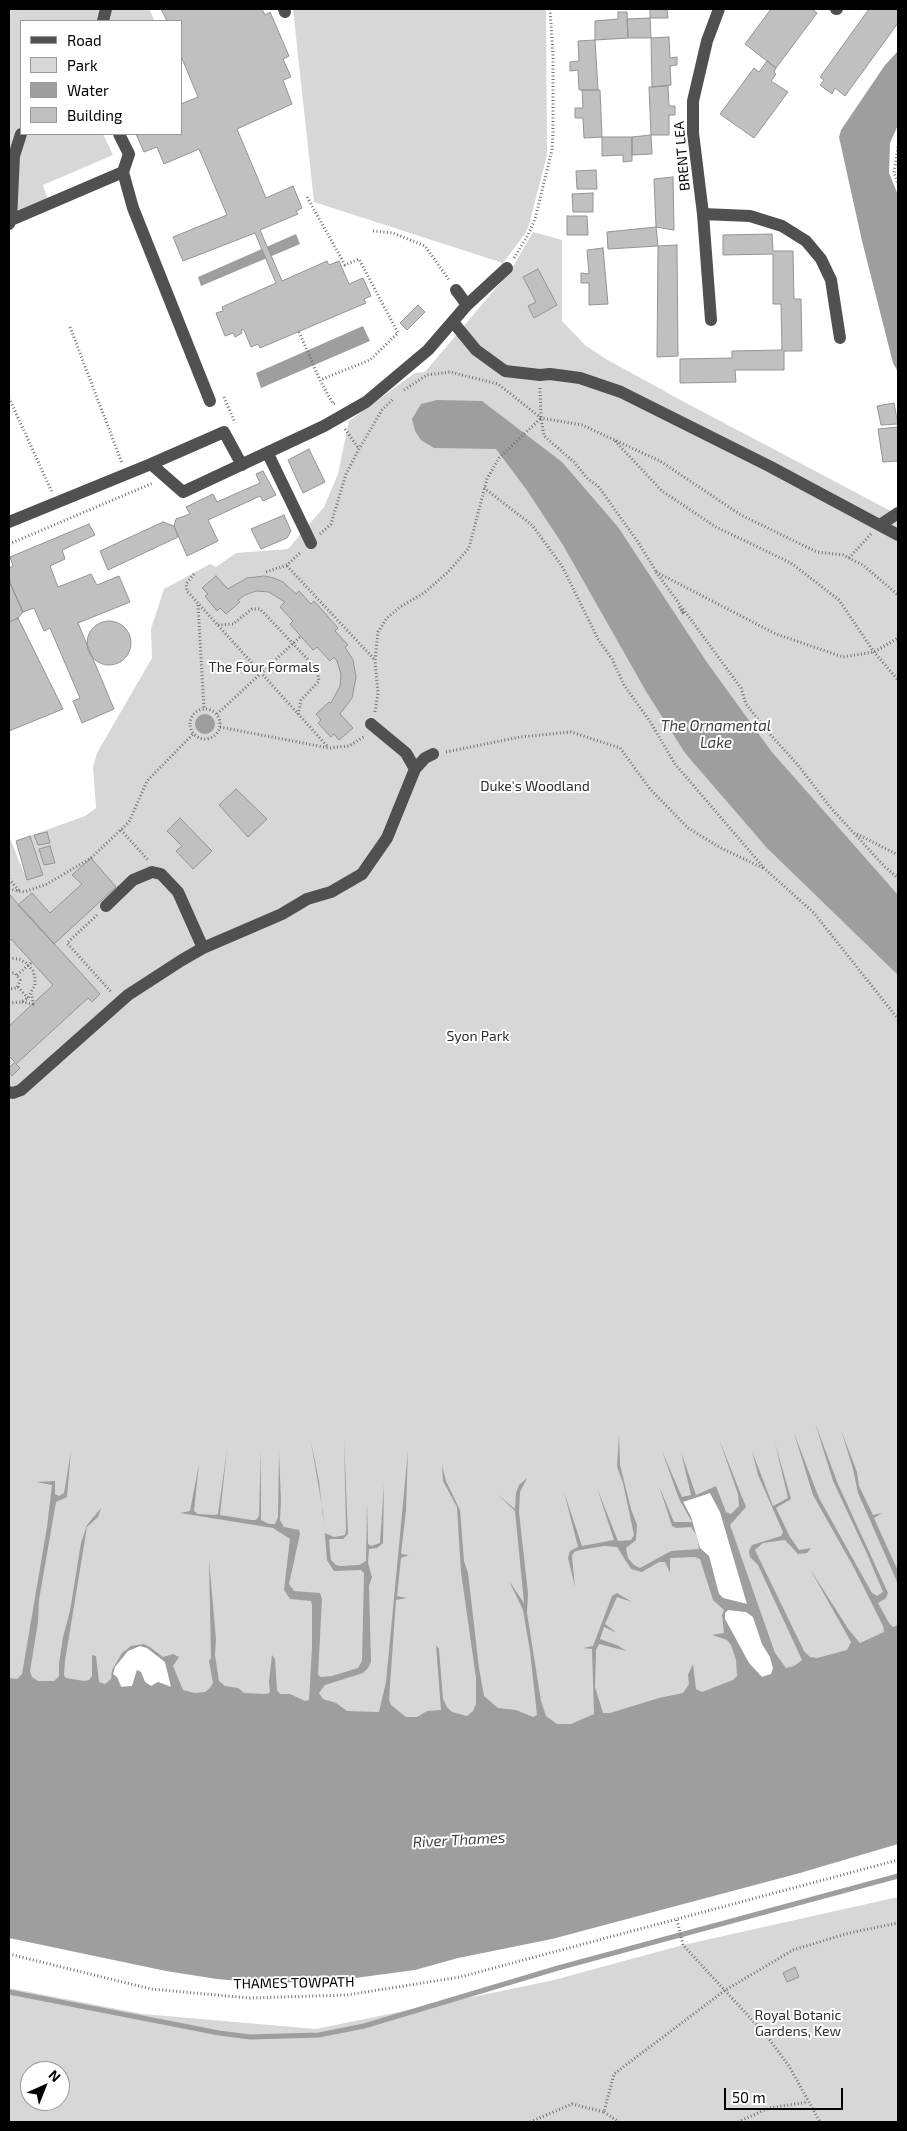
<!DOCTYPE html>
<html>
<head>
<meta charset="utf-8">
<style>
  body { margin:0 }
  #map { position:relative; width:907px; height:2131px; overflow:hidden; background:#fff; font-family:"Exo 2",sans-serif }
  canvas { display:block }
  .frame { position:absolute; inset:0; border:10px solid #000; pointer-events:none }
  .legend { position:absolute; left:20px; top:20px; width:162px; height:115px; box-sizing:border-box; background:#fff; border:1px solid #999; margin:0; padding:6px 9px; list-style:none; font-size:15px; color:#000 }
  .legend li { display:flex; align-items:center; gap:10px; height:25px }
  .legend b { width:25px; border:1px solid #999 }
  .north { position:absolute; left:20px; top:2061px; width:50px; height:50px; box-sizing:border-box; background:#fff; border:1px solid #999; border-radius:50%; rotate:44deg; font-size:14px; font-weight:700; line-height:20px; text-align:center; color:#000 }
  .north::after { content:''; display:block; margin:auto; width:18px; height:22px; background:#000; clip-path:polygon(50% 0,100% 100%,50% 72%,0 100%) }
  .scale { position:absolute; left:724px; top:2088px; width:119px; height:22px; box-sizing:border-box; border:2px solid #000; border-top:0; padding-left:6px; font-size:15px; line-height:18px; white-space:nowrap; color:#000; -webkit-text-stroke:4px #fff; paint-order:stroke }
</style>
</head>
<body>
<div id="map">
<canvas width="907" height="2131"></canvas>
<div class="frame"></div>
<ul class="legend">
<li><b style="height:6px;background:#505050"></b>Road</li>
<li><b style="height:14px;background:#d7d7d7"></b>Park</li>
<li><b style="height:14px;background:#9e9e9e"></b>Water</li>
<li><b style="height:14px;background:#c0c0c0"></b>Building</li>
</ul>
<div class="north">N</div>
<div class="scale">50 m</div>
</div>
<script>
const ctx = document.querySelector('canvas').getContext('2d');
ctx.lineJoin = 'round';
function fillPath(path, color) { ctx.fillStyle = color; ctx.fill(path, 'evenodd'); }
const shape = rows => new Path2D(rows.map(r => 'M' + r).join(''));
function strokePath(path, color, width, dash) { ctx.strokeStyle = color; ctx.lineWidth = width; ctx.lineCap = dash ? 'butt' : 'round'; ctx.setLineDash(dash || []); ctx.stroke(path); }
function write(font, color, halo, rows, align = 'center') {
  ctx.font = font + ' "Exo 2",sans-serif'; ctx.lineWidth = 4; ctx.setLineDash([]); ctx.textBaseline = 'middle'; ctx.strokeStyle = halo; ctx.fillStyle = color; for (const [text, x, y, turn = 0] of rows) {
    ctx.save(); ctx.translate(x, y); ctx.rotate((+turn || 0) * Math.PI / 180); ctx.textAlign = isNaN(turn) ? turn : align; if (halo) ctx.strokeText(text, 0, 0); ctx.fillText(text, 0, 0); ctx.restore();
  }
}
fillPath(shape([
  [9,9,149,9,155,21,21,21,21,124,9,158],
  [293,9,546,9,547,155,529,225,525,234,503,263,314,202],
  [27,134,103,134,113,155,43,185,48,200,18,212,16,205,19,158],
  [533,232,562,240,562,321,585,345,606,359,686,403,889,510,898,516,898,1661,800,1711,9,1756,9,836,24,873,41,868,30,836,85,816,96,808,93,767,97,753,152,658,151,629,164,589,210,564,216,567,236,553,288,549,324,507,338,474,349,421,415,373,425,372,511,270],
  [710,1493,720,1512,747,1604,723,1598,719,1594,709,1556,700,1548,691,1517,683,1501],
  [728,1610,746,1612,753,1617,762,1644,770,1657,773,1669,771,1674,762,1677,749,1663,725,1619,725,1613],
  [140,1646,147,1648,165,1662,172,1687,158,1682,151,1686,145,1682,141,1672,137,1670,132,1686,122,1687,117,1677,113,1674,115,1666,128,1651],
  [898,1897,898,2122,9,2122,9,1988,143,2014,316,2029,550,1981,683,1945],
  [30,2071,60,2071,60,2101,30,2101]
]), '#d7d7d7');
fillPath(shape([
  [898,51,898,125,890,143,889,173,898,195,898,372,893,363,862,241,839,137,841,130,885,65],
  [296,234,300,244,201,286,198,277],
  [363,326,370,341,261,388,256,373],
  [437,400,482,401,562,462,618,527,706,661,771,751,898,895,898,975,767,848,685,753,647,693,563,545,526,489,496,449,434,448,421,440,415,431,412,419,421,404],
  '195 724a10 10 0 1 1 20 0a10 10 0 1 1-20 0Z',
  [815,1423,838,1484,888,1593,886,1598,878,1603,889,1623,893,1627,898,1625,898,1844,800,1873,552,1939,458,1958,415,1970,355,1978,303,1982,260,1983,217,1979,166,1971,9,1938,9,1678,17,1679,22,1674,47,1527,52,1485,36,1482,55,1481,55,1494,59,1496,64,1493,71,1451,67,1497,56,1502,39,1600,38,1622,30,1671,32,1677,38,1681,54,1681,59,1676,59,1664,63,1637,70,1611,81,1543,87,1525,101,1508,98,1517,87,1527,65,1661,64,1675,66,1678,84,1681,89,1680,92,1676,92,1655,96,1656,99,1682,105,1684,111,1679,112,1670,122,1653,131,1646,144,1644,150,1647,163,1657,173,1654,179,1657,173,1666,183,1690,195,1693,205,1692,210,1688,213,1683,209,1661,211,1658,209,1560,216,1639,215,1655,219,1681,225,1686,238,1688,244,1693,267,1694,270,1692,269,1682,272,1655,275,1659,277,1690,280,1694,290,1694,305,1701,309,1700,312,1647,312,1605,311,1601,290,1599,284,1590,290,1539,273,1528,180,1513,190,1511,199,1464,194,1511,198,1514,215,1515,218,1514,227,1449,220,1515,251,1520,256,1520,259,1516,261,1450,261,1520,269,1524,275,1524,278,1517,279,1452,281,1501,280,1520,284,1527,299,1530,300,1534,289,1584,294,1591,320,1593,322,1599,318,1675,321,1677,332,1676,358,1668,362,1661,364,1573,361,1570,334,1571,327,1560,323,1512,310,1437,319,1481,325,1533,334,1537,345,1535,346,1529,344,1438,348,1534,343,1539,330,1539,329,1541,331,1560,336,1565,341,1566,359,1565,366,1561,367,1502,368,1544,371,1546,380,1543,384,1484,383,1543,377,1548,369,1549,368,1563,372,1577,369,1586,371,1662,368,1668,363,1673,325,1685,319,1693,323,1699,336,1703,347,1711,379,1712,386,1682,408,1451,406,1510,401,1554,409,1555,401,1558,397,1596,407,1598,396,1600,389,1700,391,1705,406,1717,417,1717,427,1711,441,1710,436,1645,439,1649,443,1699,447,1707,452,1712,467,1716,473,1711,476,1704,476,1678,461,1572,457,1507,443,1481,442,1465,446,1481,460,1510,464,1561,468,1573,479,1668,484,1696,498,1708,516,1710,533,1717,537,1715,530,1651,523,1610,509,1581,524,1603,515,1511,497,1494,515,1509,516,1493,519,1485,527,1478,520,1492,519,1512,528,1593,527,1613,541,1701,546,1716,557,1724,571,1724,594,1714,592,1649,583,1648,593,1646,612,1596,617,1593,632,1602,617,1597,605,1624,617,1633,604,1627,600,1639,619,1646,626,1651,599,1644,596,1650,595,1687,603,1713,610,1713,659,1698,683,1693,689,1684,688,1675,693,1664,696,1689,702,1692,733,1680,737,1676,736,1660,731,1645,727,1640,712,1635,724,1633,722,1615,724,1610,713,1600,700,1559,695,1557,670,1558,670,1573,665,1562,659,1562,642,1572,631,1569,617,1547,604,1546,580,1550,574,1552,572,1556,575,1587,568,1558,570,1551,578,1547,564,1492,582,1546,614,1540,597,1488,618,1541,631,1540,634,1535,623,1483,617,1467,619,1435,620,1465,631,1509,637,1525,636,1540,626,1548,628,1558,634,1565,640,1568,671,1551,699,1549,697,1536,691,1527,676,1528,672,1526,659,1486,674,1522,692,1522,679,1499,662,1451,682,1497,691,1495,681,1452,696,1495,716,1486,726,1512,731,1514,739,1506,738,1494,719,1439,746,1507,730,1525,775,1653,786,1668,794,1666,802,1660,758,1565,750,1557,749,1551,752,1545,781,1536,783,1532,758,1475,752,1451,773,1506,788,1498,775,1443,791,1499,776,1508,790,1537,799,1550,811,1548,807,1553,798,1554,785,1540,763,1543,755,1550,804,1651,810,1657,817,1658,847,1650,851,1642,810,1569,849,1630,860,1643,884,1632,883,1626,854,1568,813,1495,794,1433,819,1498,872,1593,877,1596,883,1592,868,1556,833,1481],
  [710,1493,720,1512,747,1604,723,1598,719,1594,709,1556,700,1548,691,1517,683,1502],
  [728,1610,746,1612,753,1617,762,1644,770,1657,773,1668,771,1674,762,1677,749,1663,725,1619,725,1613],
  [140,1646,147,1648,165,1662,171,1687,158,1682,151,1686,145,1682,141,1672,137,1670,132,1686,121,1687,117,1677,113,1674,115,1667,128,1651],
  [841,1430,857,1472,859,1486,873,1515,882,1513,874,1518,898,1571,898,1584,858,1493,853,1469]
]), '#9e9e9e');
strokePath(shape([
  [9,1992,219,2033,250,2037,319,2035,364,2026,558,1968,898,1876]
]), '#9e9e9e', 5);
const building = shape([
  [161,9,262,9,265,15,270,12,289,56,283,59,291,77,283,80,292,104,237,129,266,198,293,186,302,208,296,211,298,214,260,230,282,281,327,261,329,265,339,261,349,284,363,278,371,296,364,299,366,303,260,348,258,344,251,347,244,330,241,330,242,333,235,337,233,333,225,336,216,313,223,311,222,307,276,283,255,233,183,261,173,237,227,215,199,149,164,164,157,147,144,152,136,134,181,134,181,104,198,97,181,56,181,21,167,21,161,9],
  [650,9,667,9,668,18,650,18,650,9],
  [771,9,812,9,817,13,776,68,745,44,771,9],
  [869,9,898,9,898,23,845,96,835,88,832,94,820,85,824,80,820,77,869,9],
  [618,12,627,12,628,38,595,40,595,21,618,19,618,12],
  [650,18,651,38,628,38,627,19,650,18],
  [669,37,670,58,677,57,677,65,670,66,671,85,652,87,651,38,669,37],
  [595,40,598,90,579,90,578,70,570,71,570,62,579,61,578,41,595,40],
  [767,61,776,68,774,72,776,74,771,81,788,92,754,138,720,114,754,68,759,72,767,61],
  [668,86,669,106,675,106,675,115,669,115,669,135,651,135,649,87,668,86],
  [582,90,600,90,602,137,584,138,583,118,575,118,575,108,583,108,582,90],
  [651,135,652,154,632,155,632,137,651,135],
  [602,137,632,137,632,161,623,162,623,155,602,156,602,137],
  [596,170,597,189,577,189,576,171,596,170],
  [673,177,674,230,656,227,654,179,673,177],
  [593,193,593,212,573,212,572,194,593,193],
  [567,216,587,216,588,235,567,235,567,216],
  [656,227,658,246,608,249,607,232,656,227],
  [772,234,773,251,793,251,794,299,801,299,802,351,784,351,784,370,735,370,736,382,680,383,680,359,732,358,732,351,782,350,781,304,773,304,773,254,723,255,723,235,772,234],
  [677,245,678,356,657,357,658,246,677,245],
  [603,248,608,304,589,305,589,283,581,283,581,273,589,274,587,250,603,248],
  [538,269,557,305,534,318,528,306,536,302,523,277,538,269],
  [418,305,425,312,407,330,400,323,418,305],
  [894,403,898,424,881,425,877,406,894,403],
  [898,427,898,461,883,462,878,429,898,427],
  [309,449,325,482,303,493,288,460,309,449],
  [263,471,276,495,263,501,260,496,208,520,218,541,187,556,174,526,176,519,190,514,186,507,213,494,217,502,260,483,256,474,263,471],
  [284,515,291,531,287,538,261,549,251,529,284,515],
  [163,522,174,526,178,537,108,570,100,551,163,522],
  [89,524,95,535,62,550,65,559,50,566,58,587,91,574,97,585,119,576,130,602,78,623,114,709,82,723,73,701,80,698,50,628,44,631,34,608,23,612,10,583,9,568,13,566,10,557,89,524],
  [216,576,228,589,247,578,264,576,274,578,283,582,296,594,299,591,311,604,314,601,338,628,335,631,348,645,345,647,353,660,356,677,352,698,340,714,353,728,339,740,334,734,331,737,318,723,321,720,316,714,329,702,331,703,340,686,341,674,337,661,334,657,330,661,317,647,313,650,290,624,293,621,280,607,285,602,269,592,256,591,245,595,238,600,240,602,226,614,220,608,217,611,205,596,208,594,202,588,216,576],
  [10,583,23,612,18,618,9,622,9,584,10,583],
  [18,618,63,709,9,731,9,622,18,618],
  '87 643a22 22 0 1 1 44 0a22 22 0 1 1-44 0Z',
  [236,789,267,819,248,837,219,805,236,789],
  [180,818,212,851,193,869,176,851,182,846,167,831,180,818],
  [47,832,50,843,38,845,34,835,47,832],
  [30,836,43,875,27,880,16,841,30,836],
  [50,846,55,863,44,865,39,849,50,846],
  [91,858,116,887,54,944,18,905,32,893,50,913,82,884,72,875,91,858],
  [9,894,100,994,92,1002,88,998,16,1064,20,1068,12,1076,9,1071,9,1068,15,1062,9,1056,9,1026,53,985,11,939,9,941,9,894],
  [795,1967,799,1977,787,1982,783,1973,795,1967]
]);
fillPath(building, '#c0c0c0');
strokePath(building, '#949494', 1);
strokePath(shape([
  [898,147,894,173,898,183],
  [307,197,345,265,359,259,398,333,370,360,320,380],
  [373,231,393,233,425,246,449,280],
  [514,258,528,235,535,219,552,150,553,132,553,55,550,9],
  [70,327,122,463],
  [299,332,320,380,333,404,335,403],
  [540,388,541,418,544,436,574,462,588,479,598,486,638,542,657,573],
  [404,390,427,375,450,372,498,384,541,418,582,425,660,461,741,515,817,552,843,555,863,565,898,595],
  [224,397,235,423],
  [9,398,52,492],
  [345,429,359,449],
  [615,441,662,491,716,527,791,563,839,600,874,652,898,680],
  [484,488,532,525,562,566,598,639,612,659,624,685,651,723,675,764,765,869,814,913,898,1019],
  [320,534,331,524,346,474,359,449,382,410,393,399],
  [9,544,153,483],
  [849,558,871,534],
  [287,566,375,660],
  [266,572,287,565,301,552],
  [656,572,741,688,746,704,768,732,798,765,830,807,885,867,898,878],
  [656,572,776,634,843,657,874,652,898,638],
  [194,574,186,584,187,591,328,747],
  [198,605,204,709],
  [679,607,684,614,681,609],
  [218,625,233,624,252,609,260,609,317,669,319,681,301,700,298,715],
  '190 724a15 15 0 1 1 30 0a15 15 0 1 1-30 0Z',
  [375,712,378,693,375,661,378,632,387,618,400,607,424,593,448,572,469,548,487,479,499,458,541,418],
  [217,714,301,636],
  [220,727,329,748,349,746,365,736],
  [446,752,520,737,571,732,620,748,650,789,688,828,721,848,763,868],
  [121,830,149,861],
  [857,834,898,855],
  [9,879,20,892],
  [9,889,24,892,47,884,91,858,129,822,147,781,194,733],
  [97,915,67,943,112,993],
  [9,958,19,959,26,963,33,971,35,978,35,985,28,998,21,1002,9,1003],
  [9,973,15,973,20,980,17,988,9,989],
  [17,975,32,962],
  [18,987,28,998],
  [22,1002,33,1004,32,994],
  [677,1920,683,1945,766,2035,789,2066,820,2122],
  [9,1954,151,1989,249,1998,347,1995,460,1977,898,1860],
  [604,2112,619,2122],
  [530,2122,572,2104,604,2112,614,2074,724,1991,793,1950,849,1933,898,1923],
  [738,2122,769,2108,808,2102]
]), '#727272', 3, [1, 2.5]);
strokePath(shape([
  [284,9,285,12],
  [719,9,707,41,693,101,693,133,703,214,750,216,782,226,806,241,821,259,831,280,840,338],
  [836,9,837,9],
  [103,21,106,9],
  [119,134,129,154,123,172,133,208,210,401],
  [703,214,711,320],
  [11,220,123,172],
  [9,224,11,220,14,156,21,134],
  [456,290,467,305],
  [453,322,476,350,505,371,540,375,550,374,580,378,621,392,769,466,898,535],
  [268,452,270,458,311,543],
  [151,464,224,432,242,465],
  [9,522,151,464,183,492,324,426,366,402,428,350,467,305,507,268],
  [880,525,898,513],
  [371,724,406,753,415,769],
  [106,906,133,880,152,872,161,874,178,892,203,948],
  [9,1092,13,1093,21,1090,128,995,182,960,203,948,282,914,307,899,331,892,362,874,387,838,415,769,425,758,433,754]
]), '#505050', 12);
write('14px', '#000', '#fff', [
  ["BRENT LEA",682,156,-95],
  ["THAMES TOWPATH",294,1983,-1]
]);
write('14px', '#2e2e2e', '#fff', [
  ["The Four Formals",264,667],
  ["Duke's Woodland",535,786],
  ["Syon Park",478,1036],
  ["Royal Botanic",798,2015],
  ["Gardens, Kew",798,2031]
]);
write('italic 15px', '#3f3f3f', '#fff', [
  ["The Ornamental",716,726],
  ["Lake",716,743],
  ["River Thames",459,1840,-3]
]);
</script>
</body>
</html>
